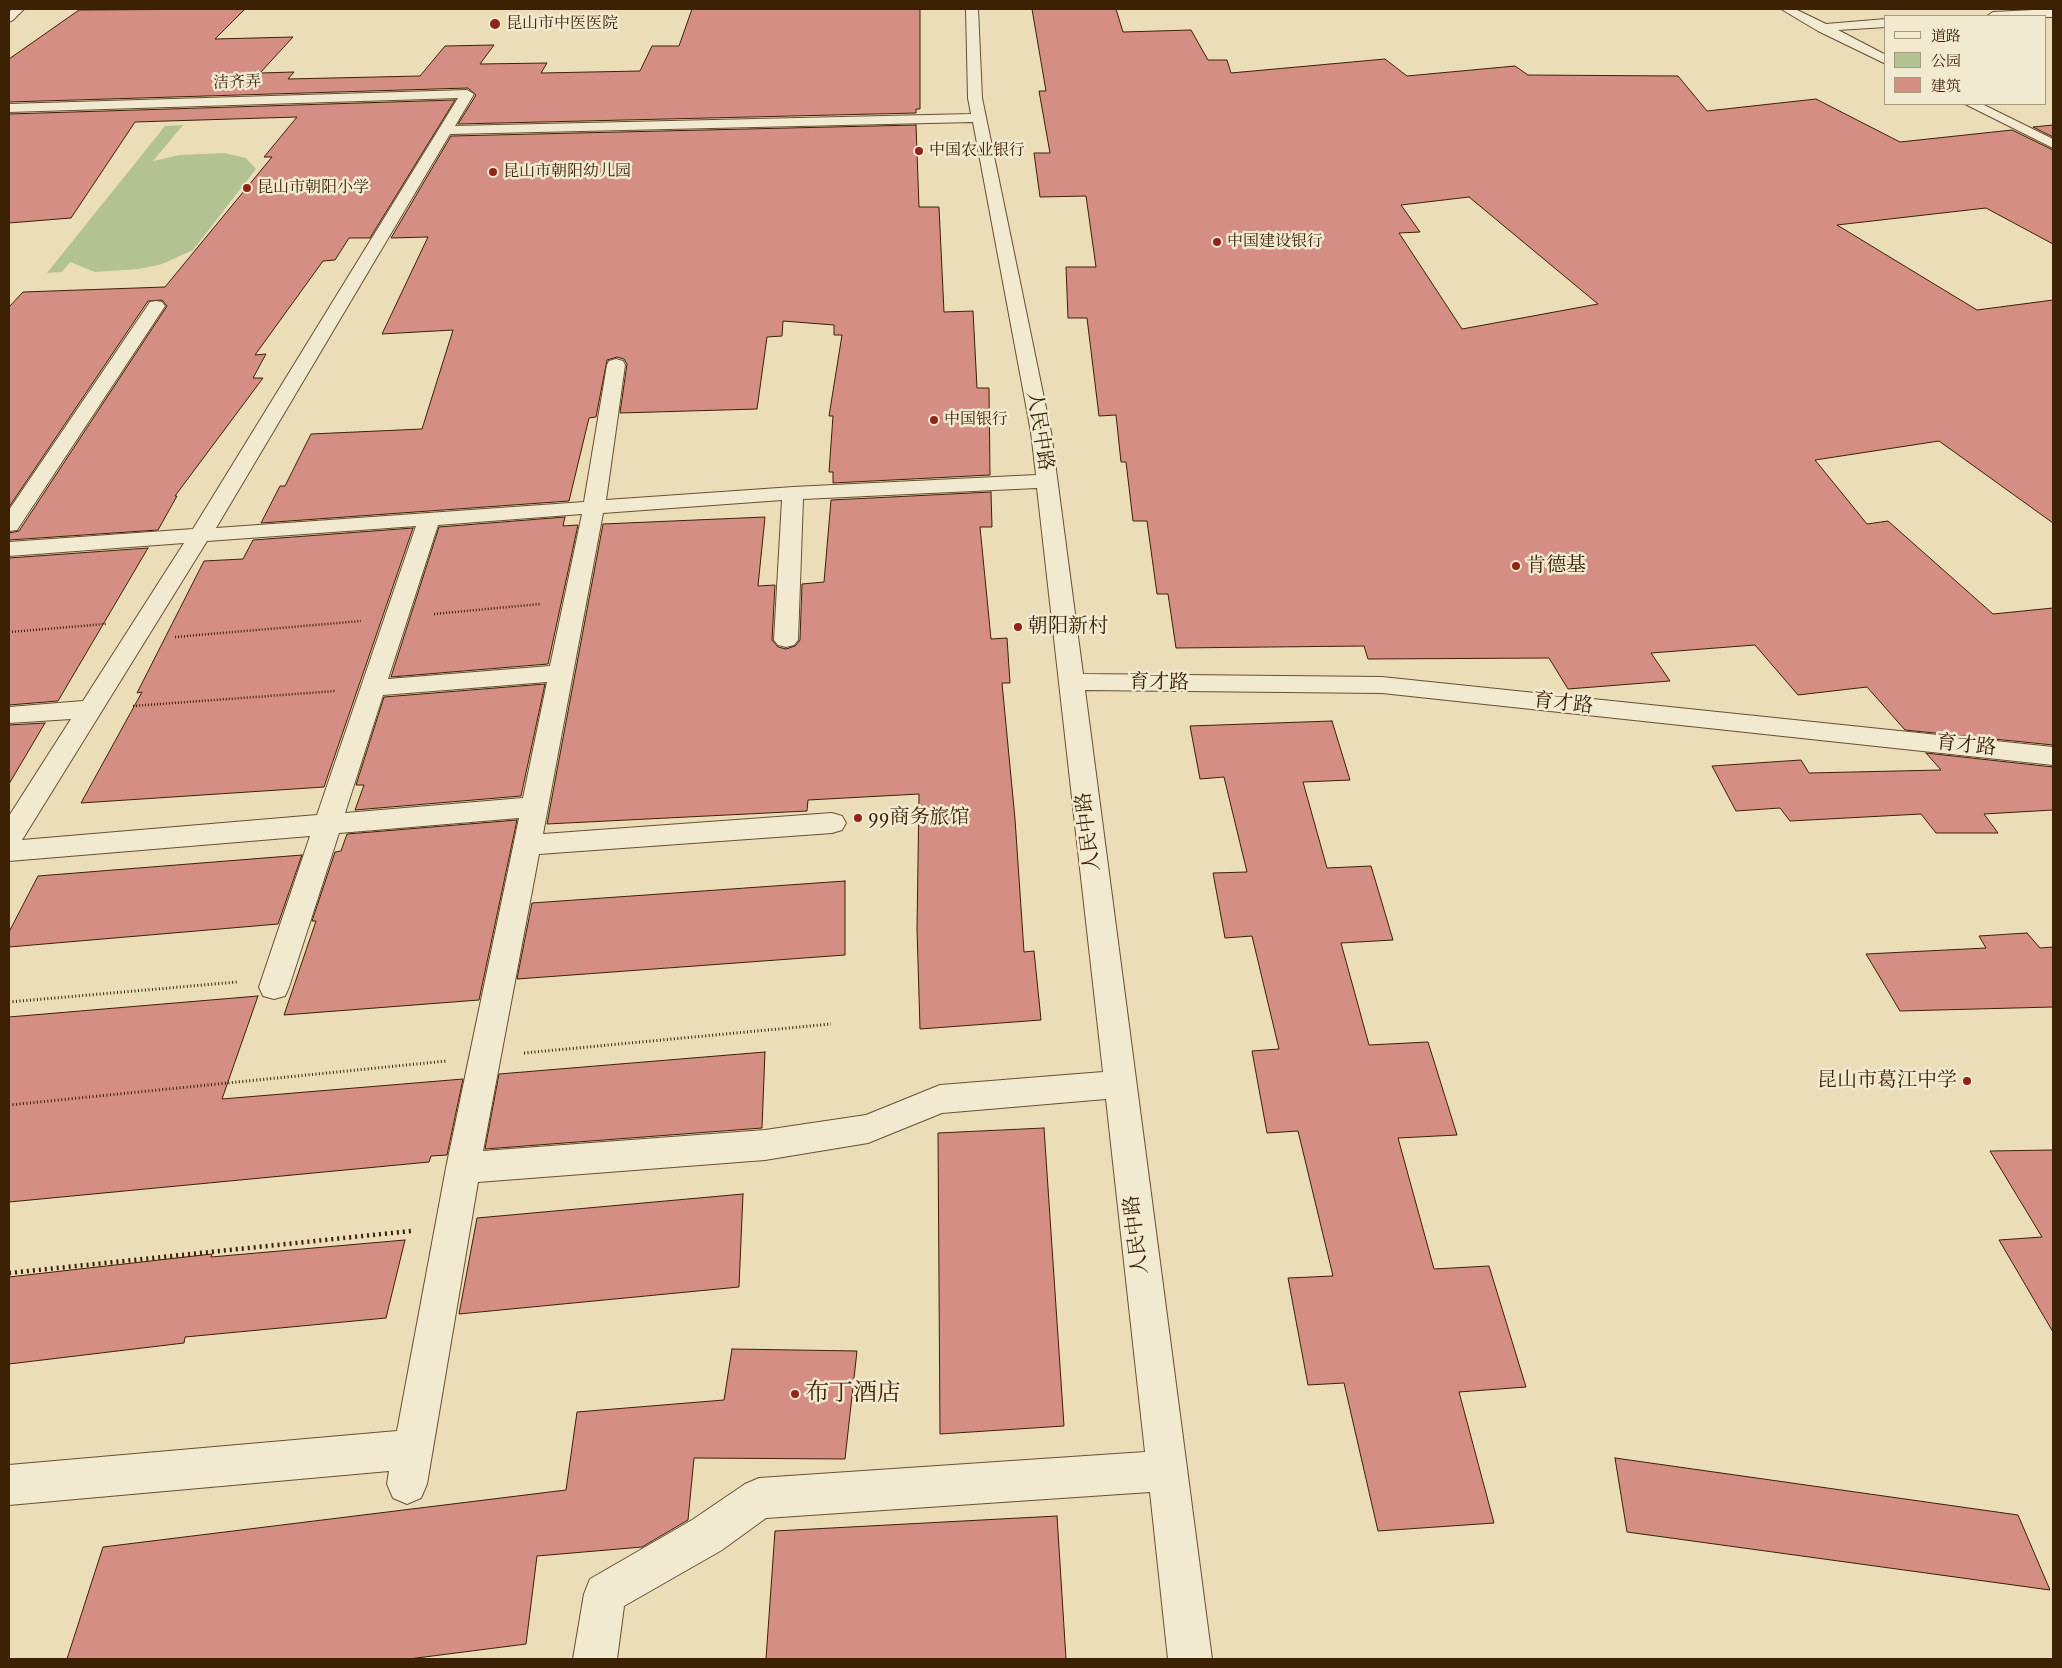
<!DOCTYPE html>
<html>
<head>
<meta charset="utf-8">
<style>
  body { margin:0 }
  #map { position:relative; width:2062px; height:1668px; overflow:hidden; background:#ebddb8; font-family:"IM FELL Great Primer","Noto Serif SC",serif }
  canvas { display:block }
  .frame { position:absolute; inset:0; border:10px solid #3c2104; pointer-events:none }
  .legend { position:absolute; left:1884px; top:15px; width:162px; height:90px; box-sizing:border-box; background:#f2e9d1; border:1px solid #a9997f; margin:0; padding:6px 9px; list-style:none; font-size:15px; color:#3c2104 }
  .legend li { display:flex; align-items:center; gap:10px; height:25px }
  .legend b { width:25px; border:1px solid #a9997f }
</style>
</head>
<body>
<div id="map">
<canvas width="2062" height="1668"></canvas>
<div class="frame"></div>
<ul class="legend">
<li><b style="height:6px;background:#f2e9d1"></b>道路</li>
<li><b style="height:14px;background:#b3c292"></b>公园</li>
<li><b style="height:14px;background:#d48e83"></b>建筑</li>
</ul>
</div>
<script>
const ctx = document.querySelector('canvas').getContext('2d');
ctx.lineJoin = 'round';
function fillPath(path, color) { ctx.fillStyle = color; ctx.fill(path, 'evenodd'); }
const shape = rows => new Path2D(rows.map(r => 'M' + r).join(''));
function strokePath(path, color, width, dash) { ctx.strokeStyle = color; ctx.lineWidth = width; ctx.lineCap = dash ? 'butt' : 'round'; ctx.setLineDash(dash || []); ctx.stroke(path); }
function write(font, color, halo, rows, align = 'center') {
  ctx.font = font + ' "IM FELL Great Primer","Noto Serif SC",serif'; ctx.lineWidth = 5; ctx.setLineDash([]); ctx.textBaseline = 'middle'; ctx.strokeStyle = halo; ctx.fillStyle = color; for (const [text, x, y, turn = 0] of rows) {
    ctx.save(); ctx.translate(x, y); ctx.rotate((+turn || 0) * Math.PI / 180); ctx.textAlign = isNaN(turn) ? turn : align; if (halo) ctx.strokeText(text, 0, 0); ctx.fillText(text, 0, 0); ctx.restore();
  }
}
fillPath(shape([
  [183,125,153,161,180,155,224,153,246,158,256,169,193,250,162,264,139,269,95,272,70,262,62,272,47,273,165,126]
]), '#b3c292');
const building = shape([
  [245,9,215,39,293,37,260,73,294,72,288,79,420,76,445,46,494,45,480,64,547,63,541,73,640,71,652,46,679,46,692,9,920,9,920,109,916,109,916,113,458,124,476,95,468,88,9,102,9,59,79,10,245,9],
  [1032,9,1116,9,1123,32,1191,30,1208,60,1227,60,1231,73,1385,59,1407,76,1515,66,1528,75,1678,76,1707,111,1816,99,1900,142,2012,130,2053,150,2053,244,1986,208,1837,225,1977,310,2053,300,2053,523,1939,441,1815,460,1867,524,1888,521,1993,614,2053,608,2053,745,1905,730,1867,687,1798,695,1755,645,1651,653,1670,681,1568,689,1549,658,1368,659,1364,646,1176,648,1168,594,1157,594,1147,521,1133,521,1126,462,1121,462,1116,415,1099,416,1087,318,1068,318,1066,267,1096,267,1086,196,1040,197,1034,153,1050,153,1039,91,1046,91,1032,9],
  [1469,197,1598,304,1462,329,1399,233,1420,232,1401,205,1469,197],
  [455,100,370,238,349,238,335,260,323,261,255,355,266,354,253,378,263,378,175,496,177,496,158,530,9,540,9,533,19,531,167,306,162,300,148,301,9,507,9,307,23,292,165,287,272,157,264,157,297,117,135,122,71,218,9,223,9,114,455,100],
  [916,125,919,207,939,207,944,312,973,311,977,388,989,388,990,475,833,483,833,472,829,472,833,416,829,416,842,335,834,335,834,325,783,321,782,336,767,337,757,409,620,413,627,364,624,359,617,357,607,360,596,417,589,418,569,501,261,523,280,486,285,486,311,434,422,429,453,330,382,334,428,237,391,238,451,136,916,125],
  [2053,125,2053,137,2033,127,2053,125],
  [991,492,992,527,980,527,991,639,1007,638,1010,683,1002,683,1015,819,1024,952,1034,951,1041,1020,920,1029,917,929,919,794,808,800,807,811,547,824,603,524,765,517,758,586,775,585,772,640,778,647,786,649,795,646,800,640,802,584,824,582,831,500,991,492],
  [565,517,563,526,578,525,548,664,391,677,439,527,565,517],
  [413,528,324,787,81,803,142,692,137,693,204,561,243,559,253,540,413,528],
  [148,548,58,701,9,705,9,558,148,548],
  [545,684,521,796,355,810,364,785,356,785,384,697,545,684],
  [1332,721,1350,780,1303,782,1327,868,1371,866,1393,940,1341,943,1369,1045,1428,1042,1457,1135,1398,1138,1434,1269,1489,1266,1526,1387,1459,1392,1494,1523,1378,1531,1344,1383,1308,1385,1288,1278,1333,1276,1298,1131,1267,1133,1252,1051,1279,1049,1252,936,1225,938,1213,873,1247,872,1224,777,1200,779,1190,726,1332,721],
  [45,723,9,784,9,725,45,723],
  [1926,753,2053,767,2053,810,1984,814,1998,833,1936,833,1921,814,1790,821,1780,808,1736,811,1712,766,1801,760,1809,773,1941,770,1926,753],
  [517,820,479,1000,284,1015,316,921,312,921,335,852,341,851,347,834,517,820],
  [302,855,278,924,9,947,9,932,38,876,302,855],
  [845,881,845,955,517,979,532,903,845,881],
  [2027,933,2040,948,2053,947,2053,1007,1900,1011,1866,954,1986,948,1979,936,2027,933],
  [258,996,222,1099,463,1079,447,1155,431,1156,429,1162,9,1202,9,1017,258,996],
  [765,1052,762,1128,485,1149,499,1074,765,1052],
  [1044,1128,1064,1426,940,1434,938,1133,1044,1128],
  [2053,1150,2053,1332,1999,1240,2042,1237,1990,1151,2053,1150],
  [743,1194,739,1287,459,1314,477,1218,743,1194],
  [405,1240,386,1318,185,1337,184,1343,9,1364,9,1277,212,1254,211,1257,405,1240],
  [732,1349,857,1351,845,1459,694,1458,688,1520,642,1547,537,1556,526,1644,409,1659,67,1659,103,1547,566,1490,577,1412,724,1400,732,1349],
  [1615,1458,2018,1515,2050,1590,1627,1532,1615,1458],
  [1057,1516,1066,1659,766,1659,775,1531,1057,1516]
]);
fillPath(building, '#d48e83');
strokePath(building, '#3c2104', 1);
const minor = shape([
  [12,9,24,9,13,20,9,22,9,12,12,9],
  [966,9,978,9,982,98,1051,432,1083,674,1382,677,2053,747,2053,765,1382,693,1085,690,1212,1659,1168,1659,1150,1492,766,1518,722,1550,624,1606,617,1659,573,1659,584,1594,590,1579,692,1520,745,1484,759,1478,1145,1452,1106,1099,942,1113,868,1143,765,1160,478,1182,427,1484,421,1498,407,1504,393,1498,387,1484,389,1471,9,1505,9,1465,397,1431,446,1168,519,818,339,833,289,987,285,996,274,999,263,996,259,987,310,836,9,861,9,816,71,719,9,723,9,707,83,701,184,543,9,556,9,542,193,529,458,98,9,112,9,104,467,90,474,94,455,126,971,114,968,98,966,9],
  [973,122,1031,432,1036,475,793,487,606,500,625,365,623,361,616,359,609,361,607,365,584,502,216,528,450,134,973,122],
  [1037,488,1103,1072,940,1085,866,1115,765,1130,483,1151,539,854,832,833,842,830,846,823,842,816,832,813,543,834,603,513,782,500,774,640,778,645,786,647,794,645,798,640,803,499,1037,488],
  [582,514,550,666,388,679,438,525,582,514],
  [416,526,317,815,22,840,207,541,416,526],
  [547,682,523,798,345,813,383,695,547,682],
  [1781,9,1795,9,1826,24,1886,19,1886,27,1838,30,1886,55,1886,64,1818,31,1781,9],
  [2053,9,2053,17,1987,16,1993,12,2053,9],
  [1965,104,1982,104,2053,139,2053,148,1965,104],
  [156,301,162,302,165,306,17,530,9,531,9,510,150,302,156,301]
]);
strokePath(minor, '#685031', 2);
strokePath(shape([
  [434,614,540,604],
  [9,632,106,624],
  [175,637,361,621],
  [133,706,336,691]
]), '#3c2104', 2.5, [1, 2]);
strokePath(shape([
  [9,1002,237,982],
  [524,1053,831,1024],
  [9,1105,446,1061]
]), '#3c2104', 3, [1, 2.5]);
strokePath(shape([
  [9,1273,411,1231]
]), '#3c2104', 4.5, [2, 4]);
fillPath(minor, '#f2e9d1');
for (const [x, y, r, color] of [
  [495,24,6,"#8f2418"],
  [919,151,5,"#8f2418"],
  [493,172,5,"#8f2418"],
  [247,188,5,"#8f2418"],
  [1217,242,5,"#8f2418"],
  [934,420,5,"#8f2418"],
  [1516,566,5,"#8f2418"],
  [1018,627,5,"#8f2418"],
  [858,818,5,"#8f2418"],
  [1967,1081,5,"#8f2418"],
  [795,1394,5,"#8f2418"]
]) { const dot = new Path2D(); dot.arc(x, y, r, 0, 2 * Math.PI); ctx.fillStyle = color; ctx.fill(dot); strokePath(dot, '#f2e9d1', 2); }
write('16px', '#3c2104', '#f2e9d1', [
  ["昆山市中医医院",506,24],
  ["中国农业银行",929,151],
  ["昆山市朝阳幼儿园",503,172],
  ["昆山市朝阳小学",257,188],
  ["中国建设银行",1227,242],
  ["中国银行",944,420]
], 'left');
write('16px', '#3c2104', '#f2e9d1', [
  ["洁齐弄",237,83,-2]
]);
write('20px', '#3c2104', '#f2e9d1', [
  ["人民中路",1039,431,81],
  ["育才路",1159,683,1],
  ["育才路",1563,704,6],
  ["育才路",1966,746,6],
  ["人民中路",1089,832,-97],
  ["人民中路",1137,1235,-97]
]);
write('20px', '#3c2104', '#f2e9d1', [
  ["肯德基",1526,566],
  ["朝阳新村",1028,627],
  ["99商务旅馆",868,818],
  ["昆山市葛江中学",1957,1081,"right"]
], 'left');
write('24px', '#3c2104', '#f2e9d1', [
  ["布丁酒店",805,1394]
], 'left');
</script>
</body>
</html>
